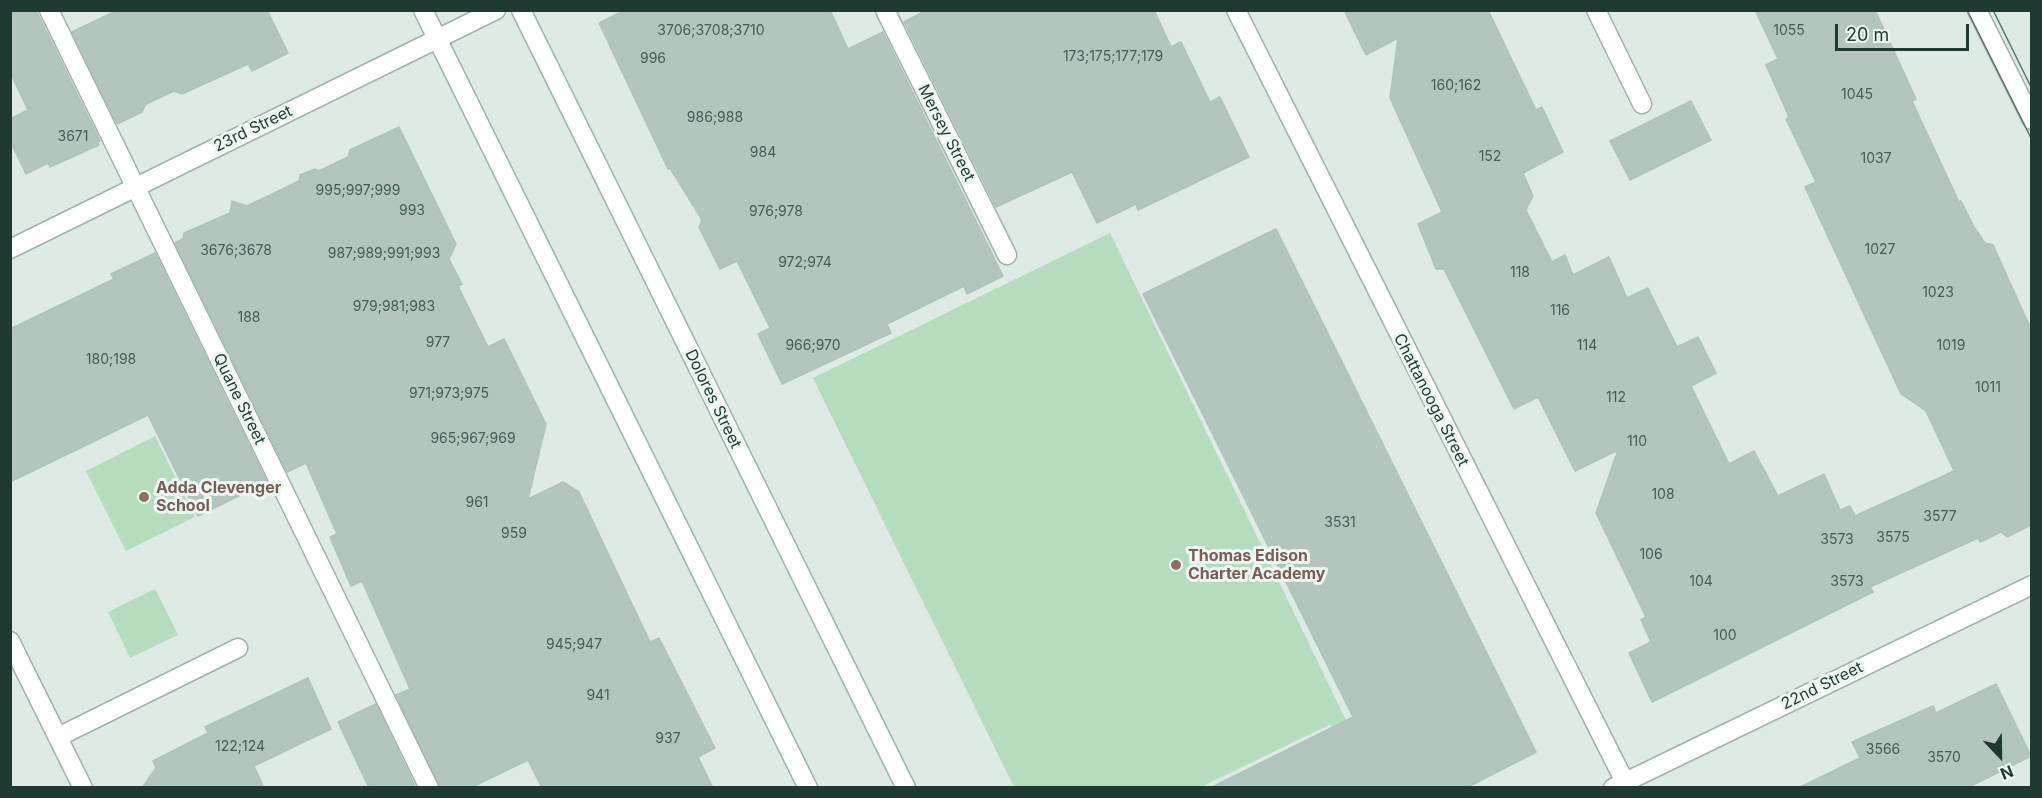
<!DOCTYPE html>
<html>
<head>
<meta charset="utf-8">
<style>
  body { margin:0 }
  #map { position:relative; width:2042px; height:798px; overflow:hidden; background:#deeae4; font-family:Inter,sans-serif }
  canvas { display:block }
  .frame { position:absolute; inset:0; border:12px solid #1f3a32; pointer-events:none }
  .north { position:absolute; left:1970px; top:726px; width:60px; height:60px; -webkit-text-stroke:4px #eef7f2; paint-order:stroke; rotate:158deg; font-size:16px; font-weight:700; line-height:24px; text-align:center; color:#1f3a32 }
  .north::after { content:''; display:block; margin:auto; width:21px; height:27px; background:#1f3a32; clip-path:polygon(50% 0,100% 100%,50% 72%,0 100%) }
  .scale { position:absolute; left:1835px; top:24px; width:134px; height:27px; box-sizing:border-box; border:3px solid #1f3a32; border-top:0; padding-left:8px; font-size:18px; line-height:21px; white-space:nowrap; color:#1f3a32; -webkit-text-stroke:4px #eef7f2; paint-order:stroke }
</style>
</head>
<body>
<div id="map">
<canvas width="2042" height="798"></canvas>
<div class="frame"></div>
<div class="north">N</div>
<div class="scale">20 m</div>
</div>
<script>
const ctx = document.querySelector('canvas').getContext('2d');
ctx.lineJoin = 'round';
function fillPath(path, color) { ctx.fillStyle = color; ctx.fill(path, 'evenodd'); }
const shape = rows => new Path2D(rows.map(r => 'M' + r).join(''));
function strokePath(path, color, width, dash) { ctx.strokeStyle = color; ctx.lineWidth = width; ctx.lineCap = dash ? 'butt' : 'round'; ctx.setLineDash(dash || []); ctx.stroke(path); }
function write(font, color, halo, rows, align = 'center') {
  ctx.font = font + ' Inter,sans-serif'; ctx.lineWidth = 6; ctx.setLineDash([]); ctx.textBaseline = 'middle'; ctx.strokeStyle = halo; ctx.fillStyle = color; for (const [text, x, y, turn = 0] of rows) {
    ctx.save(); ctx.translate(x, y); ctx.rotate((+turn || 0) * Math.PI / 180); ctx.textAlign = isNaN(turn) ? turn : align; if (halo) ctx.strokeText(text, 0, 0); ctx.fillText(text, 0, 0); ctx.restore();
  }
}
fillPath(shape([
  [1110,233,1346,720,1336,728,1329,725,1201,787,1014,787,813,378],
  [155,436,195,517,126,551,86,471],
  [155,589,178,635,130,658,108,612]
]), '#b6dcbf');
const building = shape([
  [10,10,36,10,100,141,97,142,99,145,50,167,48,163,26,174,10,141,10,119,28,110,10,72,10,10],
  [118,10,267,10,288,53,252,71,248,64,182,94,174,91,146,104,142,112,117,124,72,32,118,10],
  [625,10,830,10,848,49,883,32,1003,276,967,294,964,286,887,324,891,333,782,384,758,334,770,328,737,261,720,269,699,227,702,220,670,168,668,169,599,23,625,10],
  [927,10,1154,10,1171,47,1181,42,1210,102,1220,97,1249,157,1138,210,1136,204,1097,223,1072,172,996,207,904,22,927,10],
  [1344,10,1488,10,1536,110,1542,107,1563,152,1523,173,1533,196,1526,210,1552,262,1565,255,1573,275,1609,257,1627,298,1648,288,1677,347,1698,337,1716,373,1691,386,1729,464,1754,451,1778,496,1824,474,1840,510,1850,506,1855,516,1954,471,1926,411,1901,394,1805,187,1816,182,1786,119,1789,117,1766,65,1778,59,1755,10,1875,10,1916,99,1912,101,1959,202,1961,201,1974,227,1985,243,1993,245,2031,329,2031,525,2007,537,2001,532,1980,542,1978,538,1870,587,1873,592,1652,702,1629,653,1651,642,1641,620,1646,617,1596,513,1618,450,1575,471,1538,397,1514,409,1444,269,1436,269,1418,224,1442,212,1390,98,1398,38,1366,55,1344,10],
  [1691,101,1711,140,1630,180,1610,141,1691,101],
  [399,127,456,244,449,259,462,284,458,286,488,347,504,339,546,424,528,499,563,482,579,492,650,642,659,638,715,748,698,757,713,788,542,788,528,760,470,788,440,788,396,695,410,689,362,581,351,586,330,537,337,534,306,463,287,472,175,243,183,239,184,233,230,213,232,201,247,206,299,181,300,175,315,169,319,171,348,157,350,150,399,127],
  [1276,229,1536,752,1466,788,1210,788,1353,717,1143,294,1276,229],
  [155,253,267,482,198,516,148,415,10,482,10,329,114,279,111,274,155,253],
  [308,678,331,729,254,766,264,788,142,788,156,768,153,761,208,733,205,727,308,678],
  [1996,684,2031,756,1967,788,1798,788,1860,758,1852,742,1933,706,1936,713,1996,684],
  [376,704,416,788,369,788,338,722,376,704]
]);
fillPath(building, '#b3c5bd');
strokePath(building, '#b0c3bb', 1.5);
const service = shape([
  [49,10,429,788],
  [885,10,1007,255],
  [1596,10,1642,104],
  [58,737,238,648]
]);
const minor = shape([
  [1236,10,1628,788],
  [1977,10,2032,120],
  [10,249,496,10],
  [10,641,83,788],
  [1613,788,2032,585]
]);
const secondary = shape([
  [423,10,808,788],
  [521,10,906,788]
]);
strokePath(service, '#a1b2ab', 21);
strokePath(minor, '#a1b2ab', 21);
strokePath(secondary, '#9db6ac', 21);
strokePath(service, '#fff', 18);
strokePath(minor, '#fff', 18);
strokePath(secondary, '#fff', 18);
strokePath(shape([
  [1967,10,2032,140],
  [1993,10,2032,89]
]), '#59766d', 1.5);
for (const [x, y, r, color] of [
  [144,497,6,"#8d6e63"],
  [1176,565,6,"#8d6e63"]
]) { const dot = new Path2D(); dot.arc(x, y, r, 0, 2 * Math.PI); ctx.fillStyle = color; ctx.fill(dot); strokePath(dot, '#eef7f2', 2); }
write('14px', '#445d55', null, [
  ["3706;3708;3710",711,31],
  ["1055",1789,31],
  ["173;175;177;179",1113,57],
  ["996",653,59],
  ["160;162",1456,86],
  ["1045",1857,95],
  ["986;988",715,118],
  ["3671",73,137],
  ["984",763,153],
  ["152",1490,157],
  ["1037",1876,159],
  ["995;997;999",358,191],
  ["993",412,211],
  ["976;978",776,212],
  ["1027",1880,250],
  ["3676;3678",236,251],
  ["987;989;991;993",384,254],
  ["972;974",805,263],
  ["118",1520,273],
  ["1023",1938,293],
  ["979;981;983",394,307],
  ["116",1560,311],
  ["188",249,318],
  ["977",438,343],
  ["966;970",813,346],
  ["114",1587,346],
  ["1019",1951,346],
  ["180;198",111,360],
  ["1011",1988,388],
  ["971;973;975",449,394],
  ["112",1616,398],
  ["965;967;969",473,439],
  ["110",1637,442],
  ["108",1663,495],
  ["961",477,503],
  ["3577",1940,517],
  ["3531",1340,523],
  ["959",514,534],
  ["3575",1893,538],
  ["3573",1837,540],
  ["106",1651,555],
  ["104",1701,582],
  ["3573",1847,582],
  ["100",1725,636],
  ["945;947",574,645],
  ["941",598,696],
  ["937",668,739],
  ["122;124",240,747],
  ["3566",1883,750],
  ["3570",1944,758]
]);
write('16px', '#1f3a32', '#eef7f2', [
  ["23rd Street",253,129,-26],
  ["Mersey Street",946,133,63],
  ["Quane Street",239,399,64],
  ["Dolores Street",713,399,64],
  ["Chattanooga Street",1431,400,63],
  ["22nd Street",1822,686,-26]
]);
write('bold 16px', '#785e54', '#eef7f2', [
  ["Adda Clevenger",156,488],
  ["School",156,506],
  ["Thomas Edison",1188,556],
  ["Charter Academy",1188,574]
], 'left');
</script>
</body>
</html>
